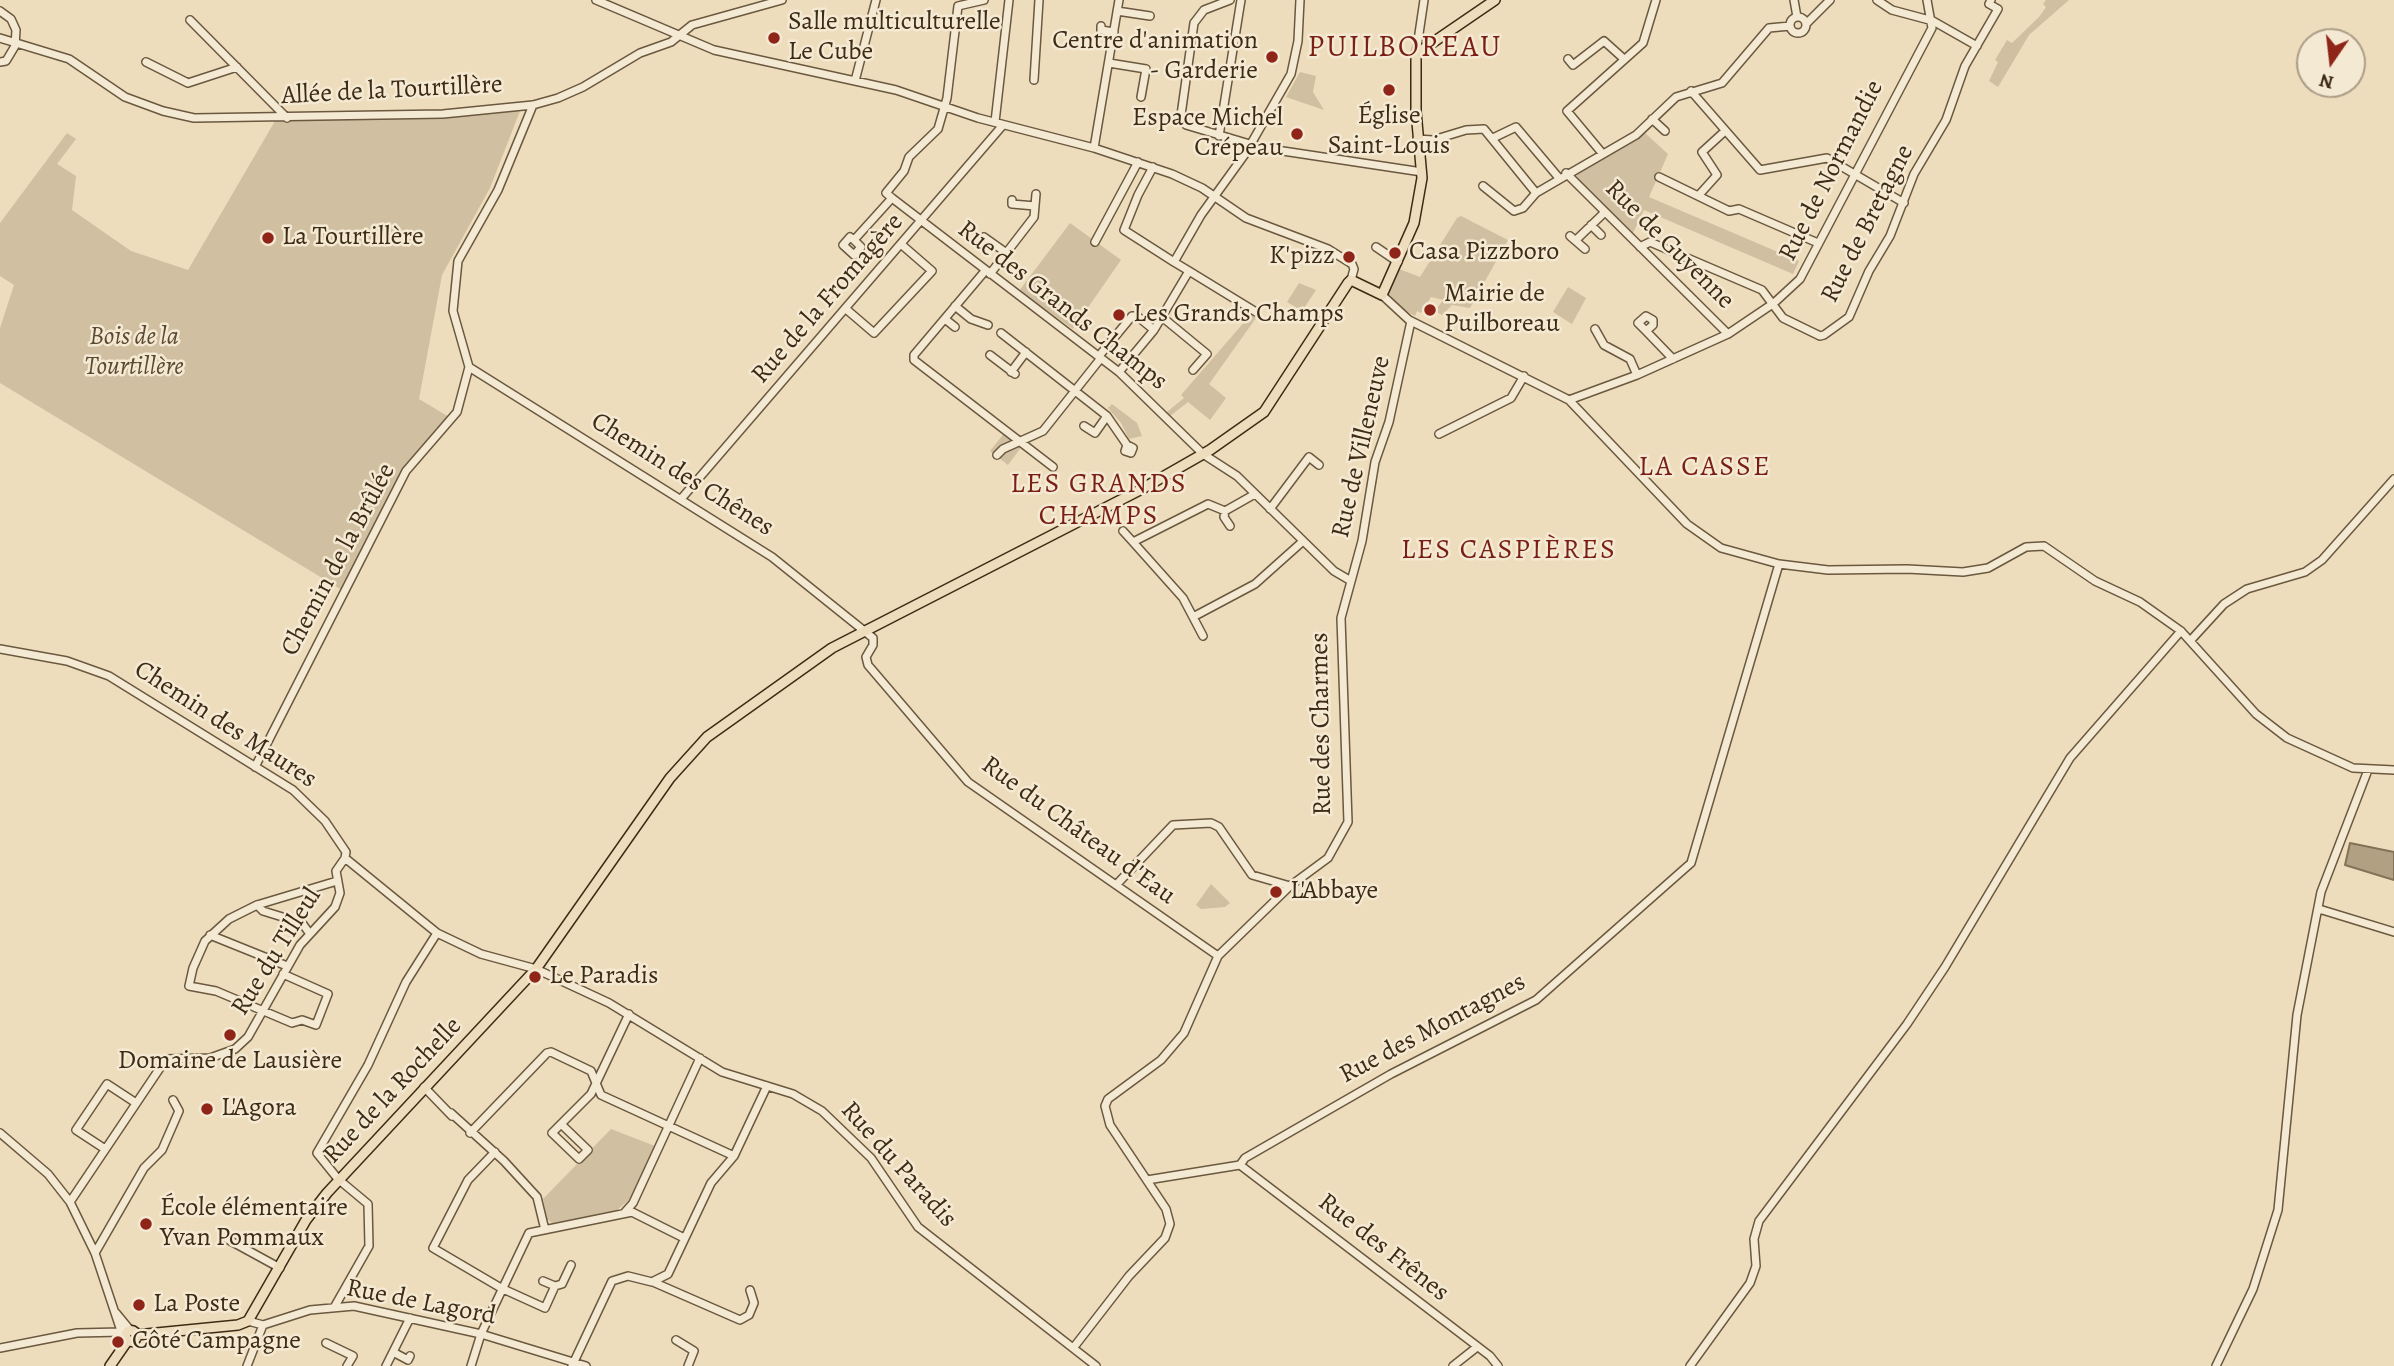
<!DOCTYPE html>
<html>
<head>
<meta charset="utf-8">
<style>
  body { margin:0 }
  #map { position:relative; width:2394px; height:1366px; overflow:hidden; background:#eeddbc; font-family:Alegreya,serif }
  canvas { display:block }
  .north { position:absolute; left:2296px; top:28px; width:70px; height:70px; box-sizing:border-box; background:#f4e9d3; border:2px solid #ab9d87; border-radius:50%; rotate:194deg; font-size:19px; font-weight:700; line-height:28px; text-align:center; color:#3e2b15 }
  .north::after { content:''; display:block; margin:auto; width:24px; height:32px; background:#8f2418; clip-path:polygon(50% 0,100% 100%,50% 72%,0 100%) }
</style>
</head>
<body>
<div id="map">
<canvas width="2394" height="1366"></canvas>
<div class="north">N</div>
</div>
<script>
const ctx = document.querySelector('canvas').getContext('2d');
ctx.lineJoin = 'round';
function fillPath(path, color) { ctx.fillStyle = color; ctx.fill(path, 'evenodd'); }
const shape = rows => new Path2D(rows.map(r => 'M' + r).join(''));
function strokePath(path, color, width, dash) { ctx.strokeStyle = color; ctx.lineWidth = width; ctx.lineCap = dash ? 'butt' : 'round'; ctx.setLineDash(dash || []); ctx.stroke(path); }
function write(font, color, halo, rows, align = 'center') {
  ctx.font = font + ' Alegreya,serif'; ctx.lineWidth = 5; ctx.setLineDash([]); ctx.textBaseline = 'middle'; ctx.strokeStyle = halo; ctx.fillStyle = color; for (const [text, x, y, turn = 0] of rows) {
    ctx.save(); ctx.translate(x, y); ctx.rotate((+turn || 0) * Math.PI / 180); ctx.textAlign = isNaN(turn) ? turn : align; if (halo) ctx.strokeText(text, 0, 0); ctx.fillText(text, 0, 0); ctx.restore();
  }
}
fillPath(shape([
  [2046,0,2069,0,2029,35,1998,87,1989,81,1998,62,1995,60,2007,40,2012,43,2039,17,2046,7,2043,4],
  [1300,72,1316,76,1313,92,1324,110,1286,97],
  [520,111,490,188,442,275,419,399,449,417,403,469,342,590,0,383,0,328,14,285,0,276,0,223,67,133,76,139,57,164,76,176,72,210,131,251,188,270,275,121,444,117],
  [1645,133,1668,154,1649,197,1799,261,1793,274,1644,210,1633,233,1576,178,1578,171],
  [1461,216,1508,240,1470,308,1452,305,1442,315,1435,311,1443,300,1431,297,1421,313,1417,311,1415,316,1408,312,1391,299,1388,292,1399,269,1420,277,1457,218],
  [1070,223,1121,260,1073,329,1019,291],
  [1299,283,1316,290,1302,311,1287,302],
  [1568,287,1586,298,1572,324,1553,312],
  [1253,312,1256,318,1209,384,1226,398,1210,420,1188,402,1170,416,1167,412,1184,398,1181,395],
  [1112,404,1137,423,1142,436,1129,439,1121,423,1108,408],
  [1006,431,1022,446,1008,465,990,451],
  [1211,884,1230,903,1225,907,1201,909,1196,905],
  [611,1129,655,1146,630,1199,617,1210,553,1224,547,1219,543,1199]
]), '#d0bfa0');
const water = shape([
  [2350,843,2394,852,2394,880,2345,865,2350,843]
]);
fillPath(water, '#b2a083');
strokePath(water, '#847157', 2);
const minor = shape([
  [596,0,714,50,896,90,978,118,1094,148,1172,174,1202,188,1246,218,1328,249,1352,264,1354,269,1351,280],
  [1230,0,1204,10,1194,23,1181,115,1186,125,1263,148,1422,172],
  [1794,0,1797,17],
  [1877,0,1892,10,1933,21,1977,46],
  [0,11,11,19,16,30,15,46,6,61,0,62],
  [1117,11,1150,16],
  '1790 25a8 8 0 1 1 16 0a8 8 0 1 1-16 0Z',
  [190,20,287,118],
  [1806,24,1830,0],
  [1101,26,1101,30,1114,32],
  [0,38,69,59,125,97,163,111,194,118,443,114,533,105,558,98,583,87,640,53,671,42,692,25,782,0],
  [1416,54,1424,0],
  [1568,59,1573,65,1604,41,1624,59],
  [146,62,188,83,237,67],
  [1109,63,1146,69,1141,97],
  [1034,80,1039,0],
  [855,81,876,0],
  [1691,91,1760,170,1827,158,1904,203],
  [1652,119,1665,131],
  [995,122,1009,0],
  [1219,136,1241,0],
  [1493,138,1516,127,1559,178],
  [1417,139,1433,140,1466,130,1484,129,1536,193,1636,135,1676,97,1722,83,1769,28,1790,26],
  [1252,142,1291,74,1298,41,1300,0],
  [1094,148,1119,0],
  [1602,153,1567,111,1643,43,1656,0],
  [1153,167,1138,195,1124,230,1174,262],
  [1566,173,1728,334,1637,375,1569,400],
  [1659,177,1729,211,1739,209,1818,243],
  [1483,186,1514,211,1523,208,1536,193],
  [1699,195,1717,175,1702,152,1725,131],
  [892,198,886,193,904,171,909,157,938,129,947,98,958,6,984,0],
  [1012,200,1012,204,1035,206],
  [1591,225,1601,235],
  [1570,236,1585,249],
  [984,237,1008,254],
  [854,240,861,247,854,255,843,245,850,237,854,240,892,198,1119,372,1203,454,1237,476,1334,571,1351,581],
  [1576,240,1605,212],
  [1095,242,1138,162],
  [1376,247,1398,262],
  [1640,247,1650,242,1762,290,1783,318,1820,336,1824,335,1849,317,1869,271,1890,236,1914,174,1946,120,1965,66,1998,9,1989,4,1991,0],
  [985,271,914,355,914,360,1053,467],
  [1189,271,1256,312],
  [990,274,1034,217,1036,194],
  [1382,295,1409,320,1569,400,1687,524,1721,548,1779,564,1828,570,1907,569,1963,572,1988,568,2026,547,2044,546,2095,581,2140,602,2181,631,2256,714,2287,738,2353,768,2394,770],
  [955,306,971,319,988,325],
  [846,309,874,333,932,271,902,245],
  [1162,317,1207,354,1193,370],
  [945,319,955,327],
  [1595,329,1604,345,1630,359,1637,375],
  [1646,331,1653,325,1653,320,1646,316,1638,323,1646,331,1673,359],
  [1001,333,1107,416,1127,445,1125,451,1131,453,1133,448,1127,445],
  [1728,334,1774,303,1800,279,1932,28,1927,0],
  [990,355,1015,374],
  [1099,356,1132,316,1137,316,1154,330],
  [469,367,772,557,873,638,873,645,866,657,868,665,968,782,1218,956],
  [1011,372,1026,352],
  [1119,372,1154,330,1189,271,1174,262,1201,215,1253,143],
  [1084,426,1095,433,1107,416],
  [1439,434,1511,398,1524,376],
  [997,455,1003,449,1043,431,1101,358],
  [681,499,1003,125],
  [1270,509,1309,457,1319,465],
  [1225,511,1224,517,1230,526],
  [1123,531,1133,542],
  [1193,617,1255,584,1302,542],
  [1203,636,1183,598,1133,542,1208,504,1225,511,1255,494],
  [2191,640,2224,604,2247,589,2305,572,2322,560,2394,479],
  [0,649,67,661,109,676,293,790,325,821,346,852,345,858,437,933,481,954,536,969,609,1003,722,1072,793,1094,822,1111,871,1158,918,1227,1096,1366],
  [255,767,406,471,457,412,469,367,453,311,458,261,498,190,533,105],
  [1117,884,1173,825,1211,823,1219,827,1252,875,1290,886],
  [257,905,263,911,302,923,310,934],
  [2319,909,2394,932],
  [210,935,287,966],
  [283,974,328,994,316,1025,302,1020,292,1023,216,991,189,986,193,968,205,941,229,919,257,905,337,881],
  [424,1087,452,1116],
  [451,1113,504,1161,537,1197,545,1230],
  [561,1124,588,1150,579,1159,552,1133,591,1094,629,1014],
  [0,1133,48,1174,70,1202,95,1253,120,1328,125,1336],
  [470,1133,547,1053,551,1052,591,1071,601,1095,734,1156],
  [105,1149,76,1130,107,1084,136,1103],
  [495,1152,468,1180,433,1248,501,1288,545,1308,555,1286,562,1284,571,1265],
  [1240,1165,1490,1356,1498,1366],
  [1147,1180,1240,1165,1245,1158,1391,1074,1536,1000,1691,863,1779,564],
  [70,1202,166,1059,210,1058,235,1049,248,1037,300,945,335,907,340,893,336,871,345,858],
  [625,1212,633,1203,700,1058],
  [227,1239,280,1268],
  [95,1253,144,1168,162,1150,179,1111,173,1100],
  [543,1281,555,1286],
  [653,1282,740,1320,749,1315,754,1303,750,1290],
  [335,1306,369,1246,368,1204,338,1179,317,1153,368,1065,406,982,437,933],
  [116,1313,130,1330],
  [248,1321,263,1325,310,1310,354,1306,481,1334,586,1366],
  [676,1340,694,1351,688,1366],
  [326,1343,353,1356,347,1366],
  [1074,1347,1129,1276,1165,1238,1170,1224,1166,1209,1110,1125,1105,1106,1108,1099,1161,1060,1184,1033,1218,956,1290,886,1328,858,1348,822,1341,618,1362,541,1375,462,1389,422,1411,321],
  [0,1348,77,1333,121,1332],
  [393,1352,408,1360,410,1356],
  [247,1366,263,1325],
  [386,1366,410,1318],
  [471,1366,481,1334,529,1233,632,1212,684,1238],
  [572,1366,612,1281,628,1276,652,1282,668,1274,711,1183,734,1156,767,1086],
  [1453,1366,1477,1347],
  [1690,1366,1750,1283,1756,1266,1754,1239,1759,1221,1907,1024,1945,967,2070,758,2181,631],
  [2216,1366,2253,1289,2278,1210,2297,1015,2321,892,2368,770]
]);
const major = shape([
  '125.5 1336a5.5 5.5 0 1 1 11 0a5.5 5.5 0 1 1-11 0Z',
  [136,1335,238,1325,248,1321,306,1220,327,1193,536,969,670,778,707,737,832,648,1140,490,1210,450,1264,412,1348,283,1351,280,1382,295,1414,223,1422,178,1416,111,1416,54,1495,0],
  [110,1366,128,1340]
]);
strokePath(minor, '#6a583f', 10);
strokePath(major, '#3e2b15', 12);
strokePath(minor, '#f4e9d3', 7);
strokePath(major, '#eeddbc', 9);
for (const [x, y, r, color] of [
  [774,38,7,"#8f2418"],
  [1272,57,7,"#8f2418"],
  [1389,90,7,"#8f2418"],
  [1297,134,7,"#8f2418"],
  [268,238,7,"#8f2418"],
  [1395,253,7,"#8f2418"],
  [1349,257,7,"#8f2418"],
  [1430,310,7,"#8f2418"],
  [1119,315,7,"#8f2418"],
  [1276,892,7,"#8f2418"],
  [535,977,7,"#8f2418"],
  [230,1035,7,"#8f2418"],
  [207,1109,7,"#8f2418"],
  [146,1224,7,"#8f2418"],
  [139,1305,7,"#8f2418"],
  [118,1342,7,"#8f2418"]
]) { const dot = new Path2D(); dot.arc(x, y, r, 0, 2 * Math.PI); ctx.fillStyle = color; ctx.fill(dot); strokePath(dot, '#f4e9d3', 2.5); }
write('26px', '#3e2b15', '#f4e9d3', [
  ["Salle multiculturelle",788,23],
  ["Le Cube",788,53],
  ["Centre d'animation",1258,42,"right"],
  ["- Garderie",1258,72,"right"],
  ["Église",1389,117,"center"],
  ["Saint-Louis",1389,147,"center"],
  ["Espace Michel",1283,119,"right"],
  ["Crépeau",1283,149,"right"],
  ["La Tourtillère",282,238],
  ["Casa Pizzboro",1409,253],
  ["K'pizz",1335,257,"right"],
  ["Mairie de",1444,295],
  ["Puilboreau",1444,325],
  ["Les Grands Champs",1133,315],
  ["L'Abbaye",1290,892],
  ["Le Paradis",549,977],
  ["Domaine de Lausière",230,1062,"center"],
  ["L'Agora",221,1109],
  ["École élémentaire",160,1209],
  ["Yvan Pommaux",160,1239],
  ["La Poste",153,1305],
  ["Côté Campagne",132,1342]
], 'left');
write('26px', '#3e2b15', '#f4e9d3', [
  ["Allée de la Tourtillère",392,91,-3],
  ["Rue de Normandie",1832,171,-63],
  ["Rue de Bretagne",1868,224,-63],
  ["Rue de Guyenne",1669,245,45],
  ["Rue de la Fromagère",828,299,-49],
  ["Rue des Grands Champs",1062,306,38],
  ["Rue de Villeneuve",1362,447,-77],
  ["Chemin des Chênes",682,475,32],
  ["Chemin de la Brûlée",339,560,-62],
  ["Rue des Charmes",1322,724,-91],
  ["Chemin des Maures",225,725,33],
  ["Rue du Château d'Eau",1078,831,36],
  ["Rue du Tilleul",277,952,-58],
  ["Rue des Montagnes",1433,1029,-28],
  ["Rue de la Rochelle",393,1091,-47],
  ["Rue du Paradis",898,1165,48],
  ["Rue des Frênes",1383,1248,38],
  ["Rue de Lagord",421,1303,11]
]);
write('italic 26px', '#5b4931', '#f4e9d3', [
  ["Bois de la",134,338],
  ["Tourtillère",134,368]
]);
ctx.letterSpacing = '2px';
write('28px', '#7a1f14', '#f4e9d3', [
  ["LA CASSE",1705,468],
  ["LES GRANDS",1099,485],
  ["CHAMPS",1099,517],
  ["LES CASPIÈRES",1509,551]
]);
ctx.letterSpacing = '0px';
ctx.letterSpacing = '2px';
write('30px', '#7a1f14', '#f4e9d3', [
  ["PUILBOREAU",1405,49]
]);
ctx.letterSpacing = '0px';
</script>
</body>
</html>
